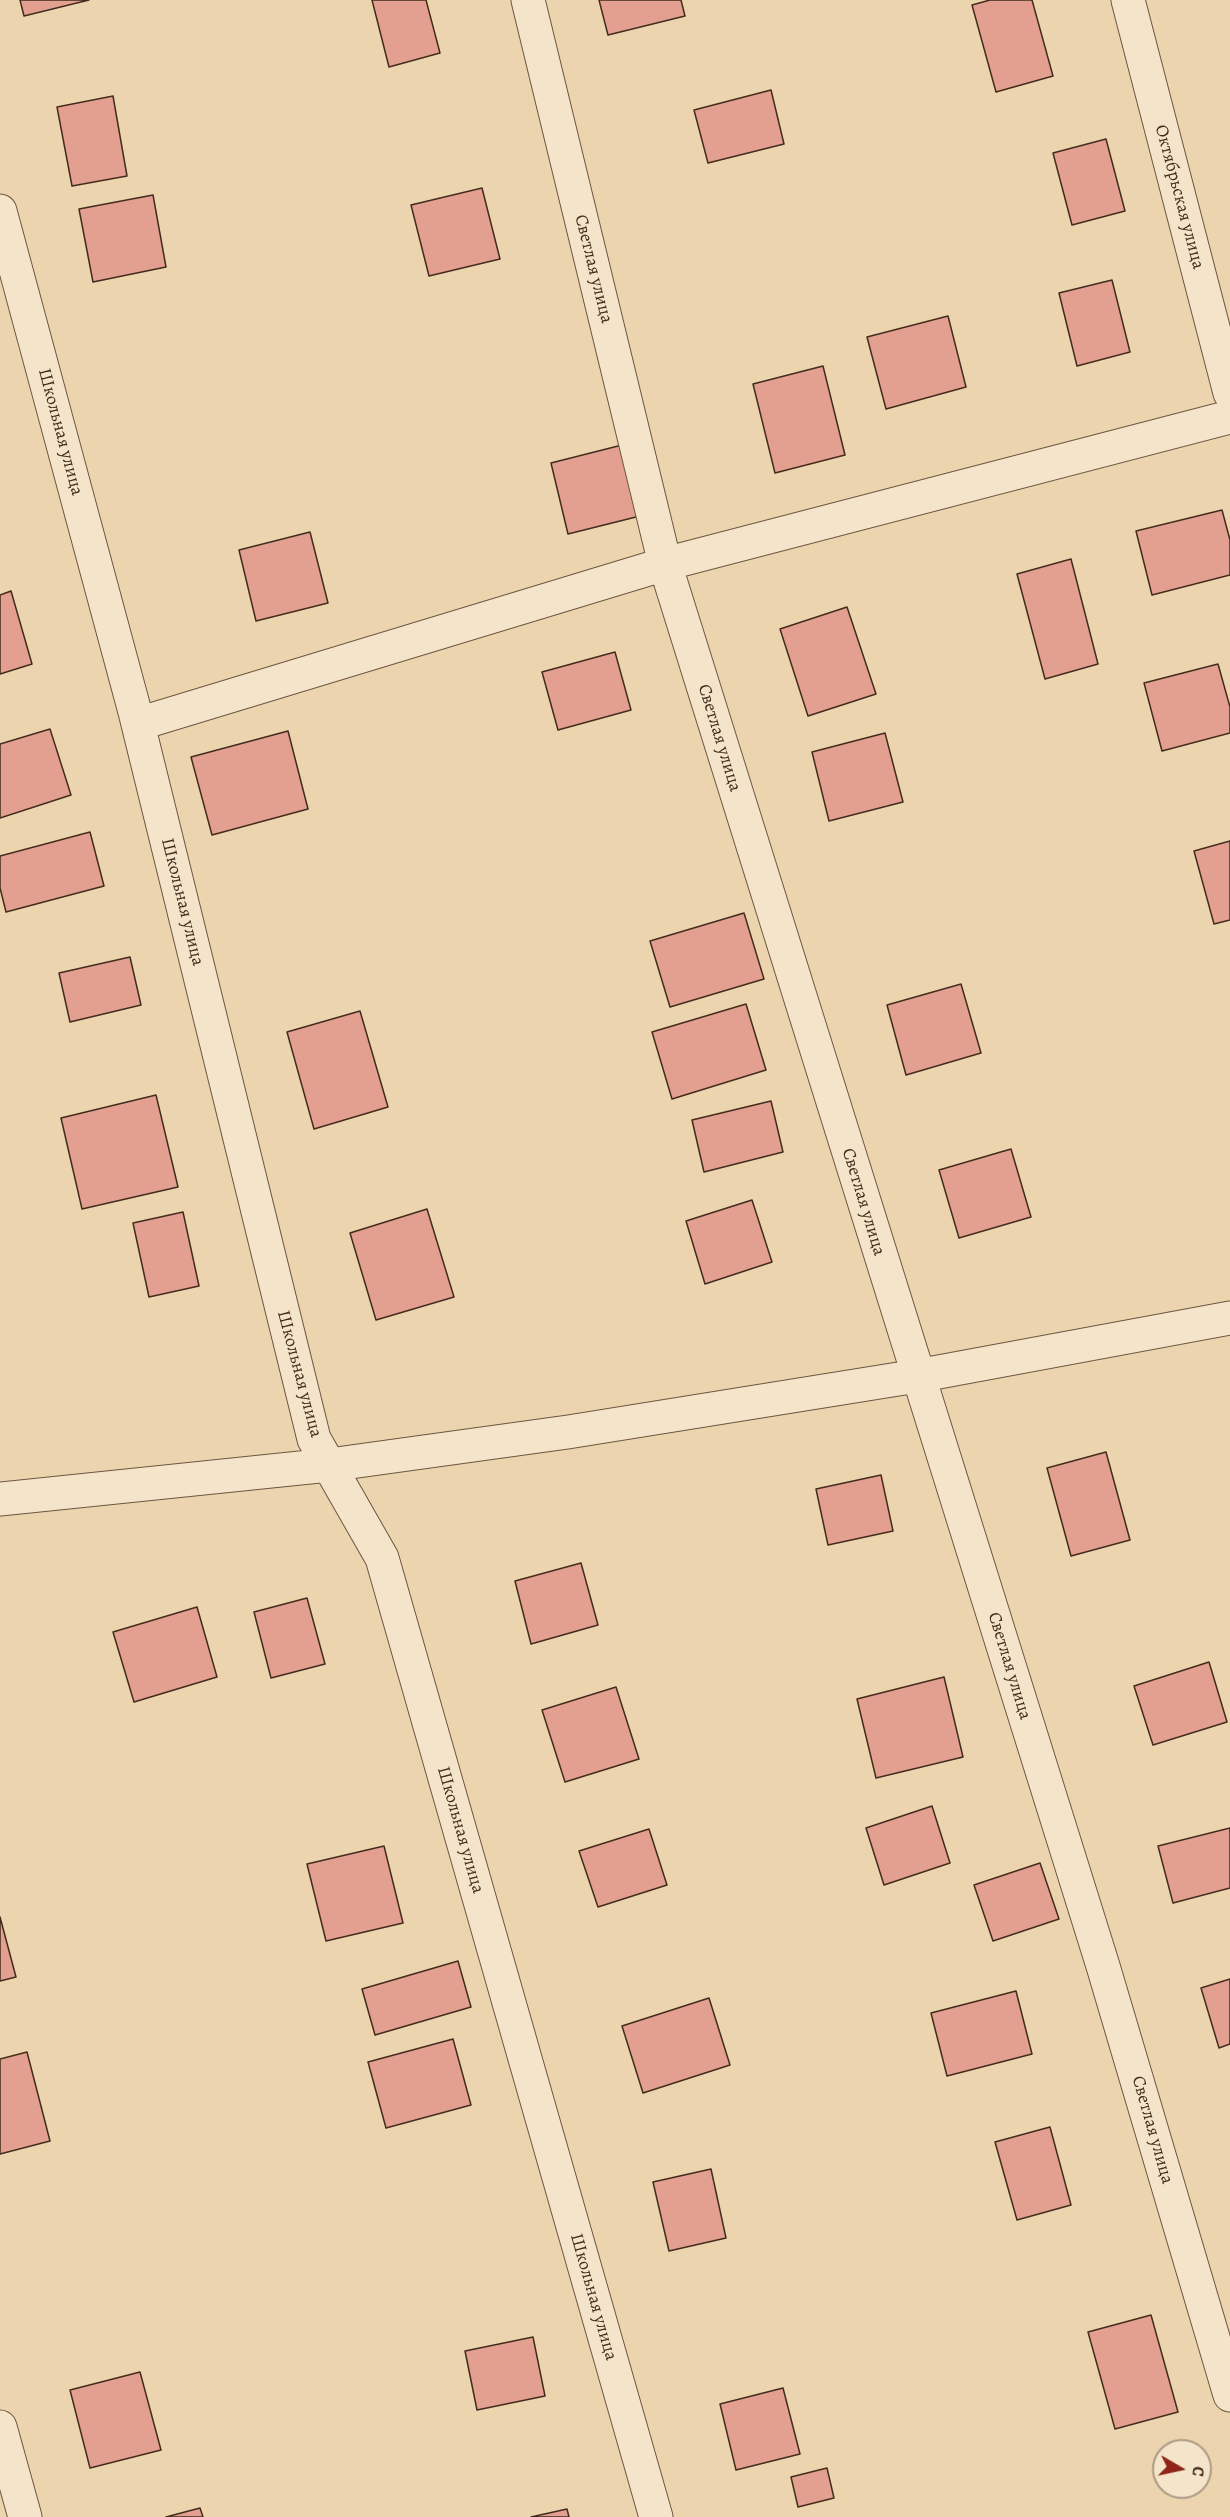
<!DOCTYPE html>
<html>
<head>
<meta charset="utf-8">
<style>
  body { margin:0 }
  #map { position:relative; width:1230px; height:2517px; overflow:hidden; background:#ecd5ae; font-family:Alegreya,serif }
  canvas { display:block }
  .north { position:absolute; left:1152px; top:2439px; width:60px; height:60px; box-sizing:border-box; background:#f3e4ca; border:2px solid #ad9a85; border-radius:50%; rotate:99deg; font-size:16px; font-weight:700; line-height:24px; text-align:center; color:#432c1d }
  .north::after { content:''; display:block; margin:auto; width:21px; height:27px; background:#8f2418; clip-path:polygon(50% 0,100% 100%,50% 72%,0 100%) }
</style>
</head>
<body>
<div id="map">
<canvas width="1230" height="2517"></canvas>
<div class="north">С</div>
</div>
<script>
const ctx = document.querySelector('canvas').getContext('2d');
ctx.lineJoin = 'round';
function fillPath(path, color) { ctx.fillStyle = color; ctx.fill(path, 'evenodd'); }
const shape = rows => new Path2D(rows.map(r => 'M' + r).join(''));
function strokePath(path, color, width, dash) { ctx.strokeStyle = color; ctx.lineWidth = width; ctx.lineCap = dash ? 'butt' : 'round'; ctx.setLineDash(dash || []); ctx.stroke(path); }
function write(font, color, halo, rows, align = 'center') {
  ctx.font = font + ' Alegreya,serif'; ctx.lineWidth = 4.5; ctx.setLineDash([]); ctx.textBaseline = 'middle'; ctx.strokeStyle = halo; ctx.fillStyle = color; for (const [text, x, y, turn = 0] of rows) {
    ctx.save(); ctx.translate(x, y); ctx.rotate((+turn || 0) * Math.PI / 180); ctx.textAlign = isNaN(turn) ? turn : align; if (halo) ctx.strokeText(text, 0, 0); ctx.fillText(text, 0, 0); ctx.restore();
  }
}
const building = shape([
  [20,0,89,0,24,16,20,0],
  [372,0,426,0,440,53,389,67,372,0],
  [599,0,681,0,685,16,608,35,599,0],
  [990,0,1032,0,1053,76,996,92,972,5,990,0],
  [771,90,784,144,708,163,694,110,771,90],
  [113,96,127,176,72,186,57,107,113,96],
  [1106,139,1125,211,1072,225,1053,153,1106,139],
  [482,188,500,259,429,276,411,205,482,188],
  [153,195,166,267,93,282,79,209,153,195],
  [1112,280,1130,352,1077,366,1059,293,1112,280],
  [948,316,966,387,886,409,867,337,948,316],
  [823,366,845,455,775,473,753,384,823,366],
  [622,445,640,516,568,534,551,463,622,445],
  [1222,510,1230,540,1230,575,1152,595,1136,531,1222,510],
  [310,532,328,603,256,621,239,550,310,532],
  [1071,559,1098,664,1045,679,1017,574,1071,559],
  [11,591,32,664,0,674,0,595,11,591],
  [847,607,876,694,808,716,780,629,847,607],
  [615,652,631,710,558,730,542,672,615,652],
  [1218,664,1230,707,1230,733,1162,751,1144,683,1218,664],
  [50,729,71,795,0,818,0,744,50,729],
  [288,731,308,809,212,835,191,757,288,731],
  [885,733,903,802,829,821,812,752,885,733],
  [90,832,104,886,6,912,0,888,0,856,90,832],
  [1230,841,1230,920,1214,924,1194,851,1230,841],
  [744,913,764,979,670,1007,650,941,744,913],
  [130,957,141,1005,70,1022,59,973,130,957],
  [961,984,981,1053,906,1075,887,1005,961,984],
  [746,1004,766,1070,672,1099,652,1032,746,1004],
  [360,1011,388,1107,314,1129,287,1032,360,1011],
  [156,1095,178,1187,82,1209,61,1118,156,1095],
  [771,1101,783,1152,704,1172,692,1120,771,1101],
  [1011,1149,1031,1217,959,1238,939,1170,1011,1149],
  [752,1200,772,1262,705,1284,686,1221,752,1200],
  [427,1209,454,1297,376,1320,350,1233,427,1209],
  [183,1212,199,1286,149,1297,133,1223,183,1212],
  [1106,1452,1130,1540,1071,1556,1047,1468,1106,1452],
  [881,1475,893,1531,828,1545,816,1489,881,1475],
  [581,1563,598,1625,531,1644,515,1581,581,1563],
  [307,1598,325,1664,271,1678,254,1612,307,1598],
  [197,1607,217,1677,134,1702,113,1632,197,1607],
  [1209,1662,1227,1722,1153,1745,1134,1686,1209,1662],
  [944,1677,963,1757,876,1778,857,1699,944,1677],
  [616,1687,639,1759,565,1782,542,1710,616,1687],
  [932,1806,950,1863,884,1885,866,1828,932,1806],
  [1230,1828,1230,1888,1173,1903,1158,1846,1230,1828],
  [649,1829,667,1885,598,1907,579,1851,649,1829],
  [384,1846,403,1923,326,1941,307,1864,384,1846],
  [1040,1863,1059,1919,993,1941,974,1885,1040,1863],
  [0,1917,16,1977,0,1981,0,1917],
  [458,1961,471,2007,375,2035,362,1989,458,1961],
  [1230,1979,1230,2044,1219,2048,1201,1988,1230,1979],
  [1016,1991,1032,2054,947,2076,931,2013,1016,1991],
  [709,1998,730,2065,643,2093,622,2026,709,1998],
  [453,2039,471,2105,386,2128,368,2062,453,2039],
  [27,2052,50,2141,0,2154,0,2059,27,2052],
  [1050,2127,1071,2205,1017,2220,995,2142,1050,2127],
  [711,2169,726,2238,669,2251,653,2182,711,2169],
  [1151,2315,1178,2412,1115,2429,1088,2332,1151,2315],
  [533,2337,545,2396,477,2410,465,2351,533,2337],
  [140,2372,161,2450,90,2468,70,2390,140,2372],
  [783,2388,800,2454,736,2470,720,2404,783,2388],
  [827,2468,834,2498,798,2507,791,2477,827,2468],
  [200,2508,203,2517,166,2517,200,2508],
  [567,2509,569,2517,531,2517,567,2509]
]);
fillPath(building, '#e39f8f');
strokePath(building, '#432c1d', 1.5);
const minor = shape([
  [528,0,665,564,1103,1966,1230,2395],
  [1128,0,1230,393],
  [0,211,135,712,314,1439,382,1558,656,2517],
  [138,724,665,564,1230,417],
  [0,1499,329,1465,568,1432,917,1376,1230,1318],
  [0,2427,25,2517]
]);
strokePath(minor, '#6d5641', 35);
strokePath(minor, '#f3e4ca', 33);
write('18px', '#432c1d', '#f3e4ca', [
  ["Октябрьская улица",1179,197,75],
  ["Светлая улица",593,269,76],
  ["Школьная улица",60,432,75],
  ["Светлая улица",719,738,73],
  ["Школьная улица",182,902,76],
  ["Светлая улица",863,1202,73],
  ["Школьная улица",299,1374,75],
  ["Светлая улица",1009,1666,73],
  ["Школьная улица",460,1830,74],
  ["Светлая улица",1152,2130,74],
  ["Школьная улица",593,2297,74]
]);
</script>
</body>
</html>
